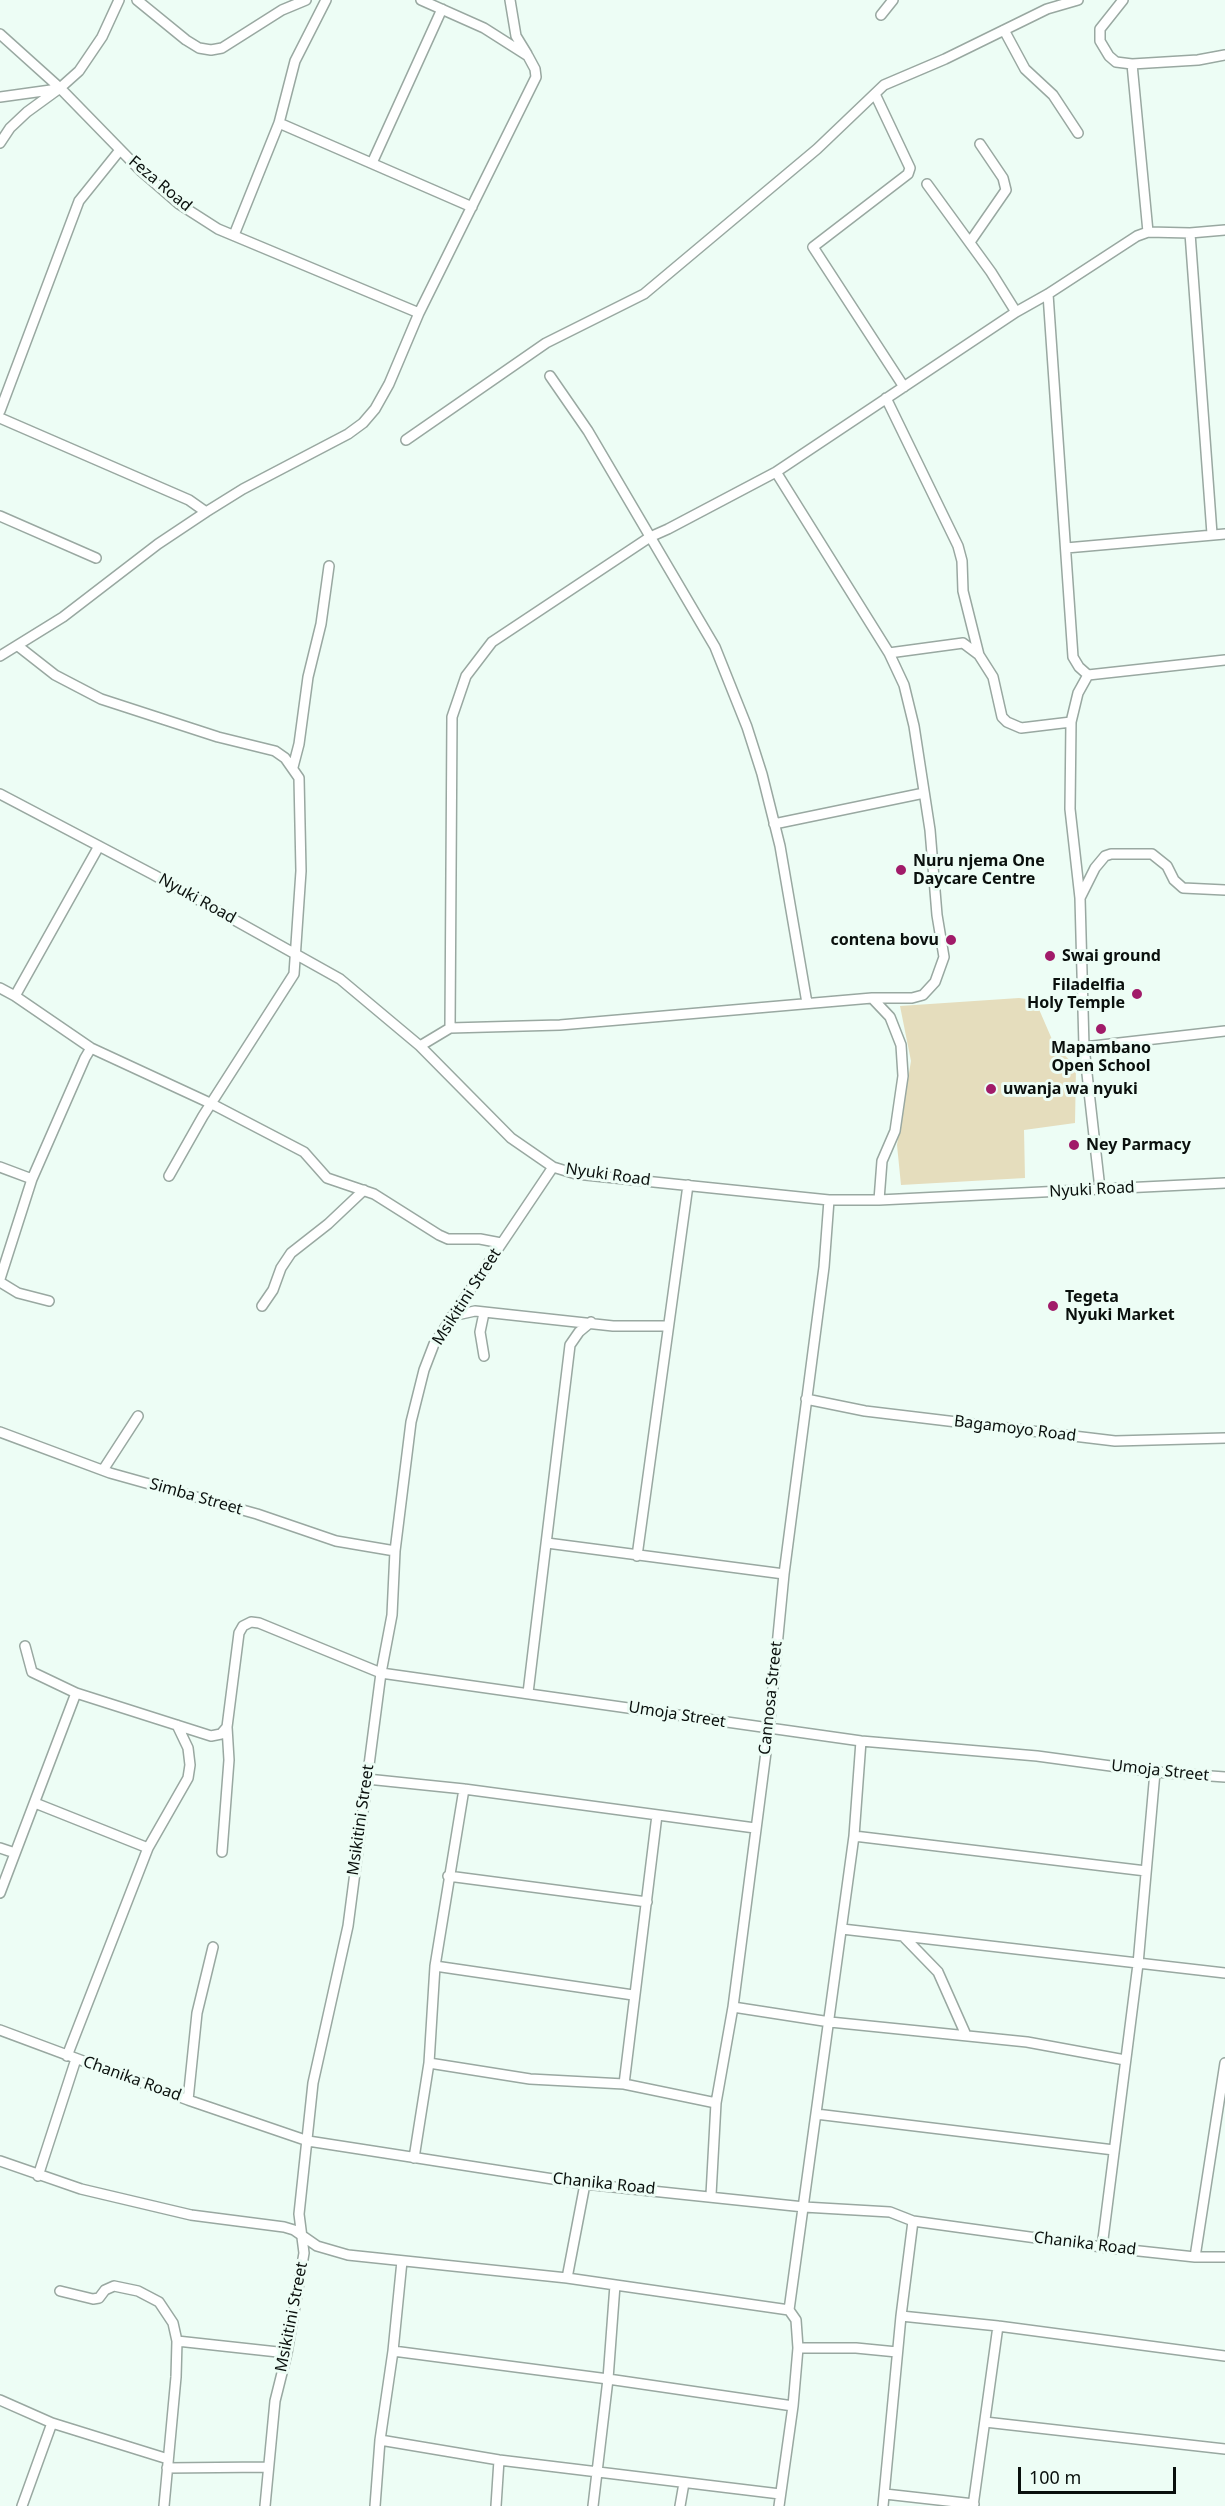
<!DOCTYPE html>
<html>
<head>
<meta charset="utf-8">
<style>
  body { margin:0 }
  #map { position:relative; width:1225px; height:2506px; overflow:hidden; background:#edfdf5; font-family:"Noto Sans",sans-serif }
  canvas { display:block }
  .scale { position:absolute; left:1018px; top:2467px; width:158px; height:27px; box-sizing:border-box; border:3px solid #0a100d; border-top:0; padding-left:8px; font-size:18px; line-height:21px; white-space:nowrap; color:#0a100d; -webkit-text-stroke:4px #edfdf5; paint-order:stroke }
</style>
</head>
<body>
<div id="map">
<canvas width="1225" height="2506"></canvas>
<div class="scale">100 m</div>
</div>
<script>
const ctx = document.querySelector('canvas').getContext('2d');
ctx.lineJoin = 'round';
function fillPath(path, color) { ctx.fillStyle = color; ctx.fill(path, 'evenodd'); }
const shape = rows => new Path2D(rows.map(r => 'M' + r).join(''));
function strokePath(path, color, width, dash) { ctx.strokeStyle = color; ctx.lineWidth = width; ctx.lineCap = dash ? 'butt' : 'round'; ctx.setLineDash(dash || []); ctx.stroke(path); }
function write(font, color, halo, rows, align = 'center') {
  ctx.font = font + ' "Noto Sans",sans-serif'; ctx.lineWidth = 6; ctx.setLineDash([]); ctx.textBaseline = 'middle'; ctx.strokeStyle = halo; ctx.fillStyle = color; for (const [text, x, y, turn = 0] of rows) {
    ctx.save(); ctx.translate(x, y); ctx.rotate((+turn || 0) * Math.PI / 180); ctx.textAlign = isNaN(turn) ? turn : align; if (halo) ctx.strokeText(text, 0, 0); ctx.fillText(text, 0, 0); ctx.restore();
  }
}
fillPath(shape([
  [1019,998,1035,1000,1054,1044,1076,1067,1075,1123,1024,1130,1025,1178,901,1185,897,1145,911,1061,900,1006]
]), '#e5ddbd');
const minor = shape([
  [137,0,186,40,199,48,211,50,222,48,282,10,306,0],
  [510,0,516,36,527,54],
  [1123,0,1100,29,1100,41,1109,56,1116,62,1132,64],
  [881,15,893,0],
  [1004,30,1025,69,1053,95,1078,133],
  [0,34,60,88,141,171,179,204,218,229,419,313],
  [875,94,910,168,908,174,813,247,904,387],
  [0,97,58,89],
  [279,123,472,207],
  [0,143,10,128,27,112,60,88,79,71,102,37,119,0],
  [372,163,442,9],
  [927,184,991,272,1016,312],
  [1148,232,1132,64,1198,60,1225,55],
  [1190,233,1212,534],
  [234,235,279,123,295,61,326,0],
  [970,242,1006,190,1003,178,980,144],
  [1048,294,1073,657,1079,667,1088,675,1225,660],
  [550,376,588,431,715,647,747,727,762,774,780,846,807,1003],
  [886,398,958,546,962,561,963,591,979,655],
  [0,411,79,201,120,150],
  [0,418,189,500,206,512],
  [406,440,546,343,644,294,817,149,884,85,945,59,1047,9,1078,0],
  [0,516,96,558],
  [1066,548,1225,534],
  [18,646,55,675,101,699,218,737,275,751,285,758,299,778,301,871,294,974,203,1116,169,1176],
  [889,653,963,643,979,655,993,677,1002,717,1007,722,1021,728,1071,722],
  [0,656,63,617,158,544,206,512,243,489,348,434,363,423,375,409,389,384,419,313,536,77,535,69,528,56,484,28,421,0],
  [1088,675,1078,693,1071,722,1070,809,1080,898,1084,1047,1100,1189],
  [293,767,299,744,308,677,321,624,329,566],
  [0,794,154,875,340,979,420,1046,511,1138,553,1167,576,1174,829,1200,879,1200,1225,1183],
  [774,824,924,793],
  [1080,898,1095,868,1105,856,1111,854,1152,854,1167,866,1174,880,1183,888,1225,890],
  [0,988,15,996,91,1048,212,1104,304,1152,327,1178,374,1194,439,1235,448,1239,480,1239,501,1243],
  [15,996,99,846],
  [872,998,890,1017,901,1045,903,1076,895,1131,882,1161,879,1200],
  [450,1028,452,717,466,676,492,642,650,537,668,529,776,472,1016,312,1048,294,1137,236,1148,232,1190,233,1225,230],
  [420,1046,450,1028,560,1025,872,998,912,998,923,995,935,982,944,957,937,915,930,830,914,726,904,685,889,653,776,472],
  [1084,1047,1225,1031],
  [0,1167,32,1179],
  [0,1279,32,1179,85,1058,91,1048],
  [0,1282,18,1293,49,1301],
  [262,1306,273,1290,281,1268,291,1253,328,1224,364,1190],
  [484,1313,480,1332,484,1356],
  [452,1316,475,1311,613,1326,668,1326],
  [806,1399,865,1411,1115,1441,1225,1438],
  [0,1432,110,1473,257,1514,336,1541,395,1551],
  [103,1470,138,1416],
  [547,1543,784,1574],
  [637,1556,688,1185],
  [25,1646,32,1672,76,1693,211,1736,221,1734,227,1727],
  [528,1693,570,1345,579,1332,591,1322],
  [367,1779,464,1789,755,1828],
  [35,1803,148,1848],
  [854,1836,1146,1871],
  [0,1848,15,1853],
  [222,1852,229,1760,227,1727,239,1633,243,1626,251,1622,259,1623,381,1673,861,1741,1037,1756,1155,1772,1225,1777],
  [448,1876,647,1902],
  [0,1893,76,1693],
  [842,1929,1225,1973],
  [903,1936,938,1972,966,2035],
  [435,1966,633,1995],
  [733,2007,830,2022,1027,2042,1125,2060],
  [0,2030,188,2100,308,2141,585,2184,804,2207,890,2212,913,2221,1102,2247,1195,2257,1225,2257],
  [67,2056,148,1848,188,1778,190,1765,188,1748,177,1725],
  [429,2063,530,2079,624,2084,716,2103],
  [624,2084,657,1815],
  [188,2100,197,2013,213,1947],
  [816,2114,1114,2150],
  [414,2158,429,2063,435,1966,464,1789],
  [0,2161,81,2189,191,2215,284,2227,294,2230,317,2246,348,2255,567,2278,789,2310],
  [38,2176,76,2059],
  [711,2195,716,2103,733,2007,769,1729,784,1574,824,1267,829,1200],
  [1102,2247,1138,1964,1155,1772],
  [1195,2257,1225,2063],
  [567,2278,585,2184],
  [60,2291,93,2299,99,2298,105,2290,114,2286,138,2291,159,2302,173,2323,177,2341,176,2377,164,2506],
  [901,2316,998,2326,1225,2356],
  [177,2341,287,2353],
  [798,2348,856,2348,897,2352],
  [393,2351,608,2379,793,2406],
  [0,2400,52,2423,168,2459],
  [985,2422,1225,2449],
  [380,2440,499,2460,780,2494],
  [167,2468,268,2467],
  [885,2494,974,2504],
  [22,2506,52,2423],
  [265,2506,275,2401,287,2353,304,2253,299,2214,313,2083,348,1926,381,1673,392,1615,395,1551,411,1422,424,1370,434,1344,553,1167],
  [375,2506,380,2440,393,2351,402,2261],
  [496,2506,499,2460],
  [593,2506,608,2379,615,2285],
  [680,2506,684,2483],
  [779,2506,793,2406,798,2348,796,2320,789,2310,854,1836,861,1741],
  [883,2506,901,2316,913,2221],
  [973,2506,998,2326]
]);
strokePath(minor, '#99a8a1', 12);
strokePath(minor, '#fff', 9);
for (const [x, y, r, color] of [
  [901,870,6,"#a11b69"],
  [951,940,6,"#a11b69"],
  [1050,956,6,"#a11b69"],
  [1137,994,6,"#a11b69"],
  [1101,1029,6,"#a11b69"],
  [991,1089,6,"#a11b69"],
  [1074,1145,6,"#a11b69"],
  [1053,1306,6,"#a11b69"]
]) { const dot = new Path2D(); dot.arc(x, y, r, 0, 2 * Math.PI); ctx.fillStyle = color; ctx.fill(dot); strokePath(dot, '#edfdf5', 2); }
write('16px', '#0a100d', '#edfdf5', [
  ["Feza Road",160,184,40],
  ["Nyuki Road",197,899,29],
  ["Nyuki Road",608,1175,8],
  ["Nyuki Road",1092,1190,-3],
  ["Msikitini Street",467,1297,-57],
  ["Bagamoyo Road",1015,1429,7],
  ["Simba Street",196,1497,16],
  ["Cannosa Street",771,1698,-84],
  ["Umoja Street",677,1715,9],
  ["Umoja Street",1160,1771,6],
  ["Msikitini Street",361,1820,-82],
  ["Chanika Road",132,2079,20],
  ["Chanika Road",604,2184,6],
  ["Chanika Road",1085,2244,7],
  ["Msikitini Street",292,2317,-79]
]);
write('bold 16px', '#0a100d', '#edfdf5', [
  ["Nuru njema One",913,861],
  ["Daycare Centre",913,879],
  ["contena bovu",939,940,"right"],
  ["Swai ground",1062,956],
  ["Filadelfia",1125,985,"right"],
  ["Holy Temple",1125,1003,"right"],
  ["Mapambano",1101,1048,"center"],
  ["Open School",1101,1066,"center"],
  ["uwanja wa nyuki",1003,1089],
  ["Ney Parmacy",1086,1145],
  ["Tegeta",1065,1297],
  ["Nyuki Market",1065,1315]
], 'left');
</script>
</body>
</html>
